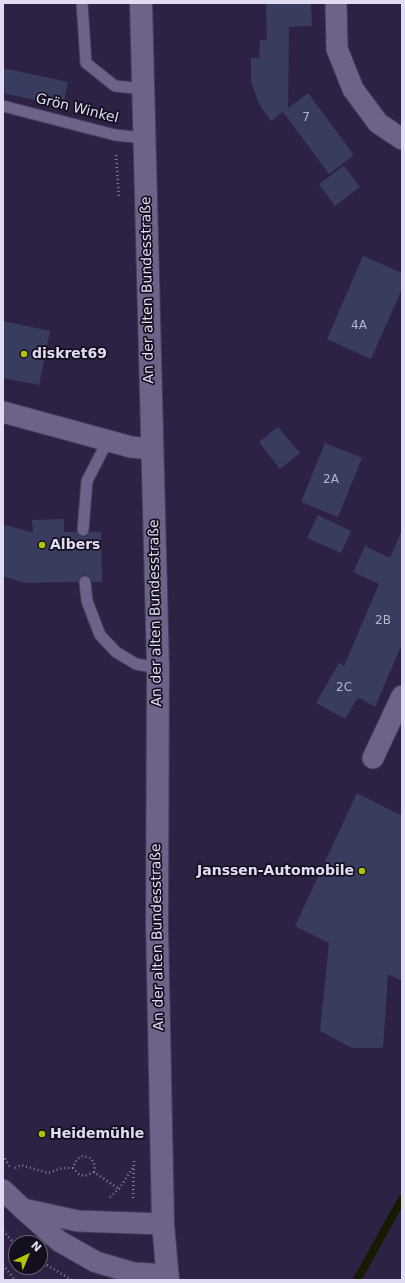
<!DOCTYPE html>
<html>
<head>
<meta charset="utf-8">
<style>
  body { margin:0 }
  #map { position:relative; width:405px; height:1283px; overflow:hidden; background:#2d2243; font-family:"DejaVu Sans",sans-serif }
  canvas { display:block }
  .frame { position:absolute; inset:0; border:4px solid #e1dcf2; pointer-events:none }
  .north { position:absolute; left:8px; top:1235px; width:40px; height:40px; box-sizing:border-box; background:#140f1e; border:1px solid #666173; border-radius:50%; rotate:44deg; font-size:11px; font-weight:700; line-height:16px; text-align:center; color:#e1dcf2 }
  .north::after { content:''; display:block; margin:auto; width:14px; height:18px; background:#b1c500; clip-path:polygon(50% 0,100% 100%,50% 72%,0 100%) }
</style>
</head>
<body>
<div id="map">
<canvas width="405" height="1283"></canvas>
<div class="frame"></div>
<div class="north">N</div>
</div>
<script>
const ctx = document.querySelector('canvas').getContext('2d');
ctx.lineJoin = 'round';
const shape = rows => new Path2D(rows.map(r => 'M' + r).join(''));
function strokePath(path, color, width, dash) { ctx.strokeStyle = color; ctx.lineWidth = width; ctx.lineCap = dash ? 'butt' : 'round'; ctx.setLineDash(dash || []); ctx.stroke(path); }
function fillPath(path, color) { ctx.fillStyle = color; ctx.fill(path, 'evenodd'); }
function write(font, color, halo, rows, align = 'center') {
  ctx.font = font + ' "DejaVu Sans",sans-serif'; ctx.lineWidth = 3.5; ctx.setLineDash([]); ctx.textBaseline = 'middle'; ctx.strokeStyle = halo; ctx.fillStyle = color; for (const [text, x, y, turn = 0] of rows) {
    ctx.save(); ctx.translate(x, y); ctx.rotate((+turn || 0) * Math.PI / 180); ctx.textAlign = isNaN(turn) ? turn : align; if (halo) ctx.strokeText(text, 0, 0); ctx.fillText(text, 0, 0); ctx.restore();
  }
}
strokePath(shape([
  [357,1280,402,1199]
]), '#161a00', 8);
fillPath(shape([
  [266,3,311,3,312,26,289,27,288,108,271,121,259,104,251,82,251,58,259,58,260,40,267,40],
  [3,68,68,82,63,106,3,93],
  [308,93,354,155,329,174,283,112],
  [344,166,360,187,335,206,319,184],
  [363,256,402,273,402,289,371,359,327,339],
  [3,321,50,331,39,385,3,378],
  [278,427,300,453,280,469,259,442],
  [325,443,362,458,338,517,301,502],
  [318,515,351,531,341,553,307,538],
  [64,519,64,532,76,532,79,535,83,537,86,536,90,532,101,532,102,582,92,582,90,578,85,575,81,577,78,582,24,583,3,576,3,524,33,533,32,520],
  [402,530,402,644,375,707,358,697,345,719,316,703,339,663,344,666,379,584,353,572,365,546,390,558],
  [357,793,402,816,402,981,388,974,383,1048,352,1048,320,1031,329,943,295,926]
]), '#383d60');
const service = shape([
  [82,3,86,63,115,86,143,89],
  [3,106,115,135,144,138],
  [83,530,87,481,108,440],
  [85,582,87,601,100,635,116,652,136,664,158,668]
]);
const minor = shape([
  [336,3,337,49,353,89,378,123,402,139],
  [3,412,131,447,152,449],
  [373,758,402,696],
  [3,1190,23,1209,59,1241,96,1262,134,1273,168,1275],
  [23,1209,78,1221,163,1224]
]);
const tertiary = shape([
  [141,3,158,668,157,925,163,1224,168,1280]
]);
strokePath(service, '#463c59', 13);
strokePath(minor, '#463c59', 23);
strokePath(tertiary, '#463c59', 24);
strokePath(shape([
  [116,155,119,198],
  [3,1155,10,1167],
  [15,1168,21,1165,48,1173,62,1168,73,1168],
  [94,1172,85,1176,79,1174,73,1168,75,1162,81,1156,91,1158,95,1166,94,1172,119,1189],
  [110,1197,119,1189,134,1166],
  [133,1198,134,1161],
  [3,1231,16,1245],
  [40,1261,72,1280],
  [3,1265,15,1280]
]), '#89829d', 2.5, [1, 3]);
strokePath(service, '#6d6389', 11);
strokePath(minor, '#6d6389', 21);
strokePath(tertiary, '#6d6389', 22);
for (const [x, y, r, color] of [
  [24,354,4,"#b1c500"],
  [42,545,4,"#b1c500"],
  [362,871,4,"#b1c500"],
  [42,1134,4,"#b1c500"]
]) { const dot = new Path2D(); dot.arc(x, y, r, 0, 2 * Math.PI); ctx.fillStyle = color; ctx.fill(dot); strokePath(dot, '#140f1e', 1.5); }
write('12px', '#b7b4ce', null, [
  ["7",306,118],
  ["4A",359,326],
  ["2A",331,480],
  ["2B",383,621],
  ["2C",344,688]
]);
write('14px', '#e1dcf2', '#140f1e', [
  ["Grön Winkel",77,109,14],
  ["An der alten Bundesstraße",148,290,-91],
  ["An der alten Bundesstraße",156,613,-91],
  ["An der alten Bundesstraße",158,937,-91]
]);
write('bold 14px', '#e1dcf2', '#140f1e', [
  ["diskret69",32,354],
  ["Albers",50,545],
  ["Janssen-Automobile",354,871,"right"],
  ["Heidemühle",50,1134]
], 'left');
</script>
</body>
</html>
